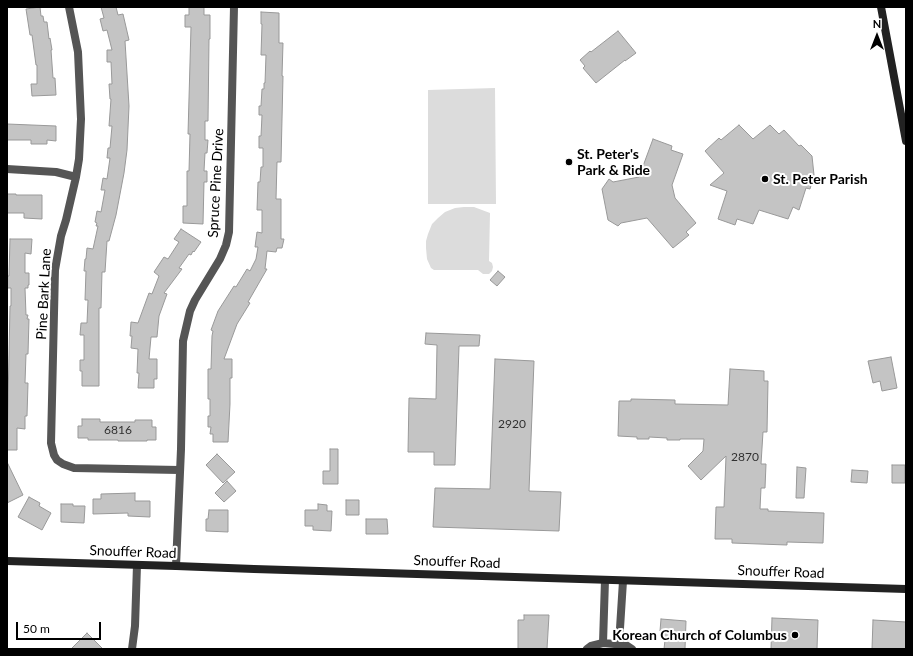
<!DOCTYPE html>
<html>
<head>
<meta charset="utf-8">
<style>
  body { margin:0 }
  #map { position:relative; width:913px; height:656px; overflow:hidden; background:#fff; font-family:Lato,sans-serif }
  canvas { display:block }
  .frame { position:absolute; inset:0; border:8px solid #000; pointer-events:none }
  .north { position:absolute; left:857px; top:16px; width:40px; height:40px; -webkit-text-stroke:3px #fff; paint-order:stroke; rotate:0deg; font-size:11px; font-weight:700; line-height:16px; text-align:center; color:#000 }
  .north::after { content:''; display:block; margin:auto; width:14px; height:18px; background:#000; clip-path:polygon(50% 0,100% 100%,50% 72%,0 100%) }
  .scale { position:absolute; left:16px; top:622px; width:85px; height:18px; box-sizing:border-box; border:2px solid #000; border-top:0; padding-left:5px; font-size:12px; line-height:14px; white-space:nowrap; color:#000; -webkit-text-stroke:3px #fff; paint-order:stroke }
</style>
</head>
<body>
<div id="map">
<canvas width="913" height="656"></canvas>
<div class="frame"></div>
<div class="north">N</div>
<div class="scale">50 m</div>
</div>
<script>
const ctx = document.querySelector('canvas').getContext('2d');
ctx.lineJoin = 'round';
function fillPath(path, color) { ctx.fillStyle = color; ctx.fill(path, 'evenodd'); }
const shape = rows => new Path2D(rows.map(r => 'M' + r).join(''));
function strokePath(path, color, width, dash) { ctx.strokeStyle = color; ctx.lineWidth = width; ctx.lineCap = dash ? 'butt' : 'round'; ctx.setLineDash(dash || []); ctx.stroke(path); }
function write(font, color, halo, rows, align = 'center') {
  ctx.font = font + ' Lato,sans-serif'; ctx.lineWidth = 4; ctx.setLineDash([]); ctx.textBaseline = 'middle'; ctx.strokeStyle = halo; ctx.fillStyle = color; for (const [text, x, y, turn = 0] of rows) {
    ctx.save(); ctx.translate(x, y); ctx.rotate((+turn || 0) * Math.PI / 180); ctx.textAlign = isNaN(turn) ? turn : align; if (halo) ctx.strokeText(text, 0, 0); ctx.fillText(text, 0, 0); ctx.restore();
  }
}
fillPath(shape([
  [495,88,496,204,428,204,428,90],
  [464,207,474,207,490,213,489,261,492,263,493,267,492,271,489,274,483,274,478,270,434,270,431,268,427,259,426,248,426,241,428,234,432,224,438,218,445,212,455,208]
]), '#dcdcdc');
const building = shape([
  [40,7,41,16,43,16,44,22,47,22,49,39,50,38,52,50,51,50,53,78,55,78,56,95,32,96,31,84,37,84,37,65,36,65,32,35,30,35,26,9,40,7],
  [101,7,116,7,118,15,123,14,129,40,125,41,129,106,127,150,124,173,116,215,109,241,107,241,105,272,102,272,101,308,99,308,99,386,82,386,82,371,80,371,80,360,84,360,84,335,80,335,81,323,87,323,88,300,85,300,86,271,84,271,85,259,86,259,87,248,93,249,98,226,96,226,97,223,95,222,97,211,101,212,105,190,101,190,103,178,107,179,110,158,107,158,108,148,110,148,112,126,109,126,111,99,110,99,109,84,112,84,111,62,107,62,107,50,112,50,107,30,103,31,100,19,104,18,101,7],
  [189,7,204,7,204,15,210,15,210,39,209,39,208,121,205,121,205,140,208,140,207,153,205,153,204,171,207,171,207,182,204,182,203,224,183,223,183,206,187,206,187,171,189,171,190,134,188,134,191,27,185,27,185,15,189,15,189,7],
  [261,12,279,13,279,43,283,43,282,76,283,76,281,162,277,162,276,199,281,199,281,239,284,239,282,248,277,248,276,252,267,251,265,269,267,269,248,302,250,303,237,324,224,359,232,359,232,378,230,378,230,404,228,442,213,442,213,434,210,434,211,427,208,427,208,416,210,416,210,399,208,399,208,369,211,369,212,336,213,331,211,330,218,311,234,286,236,287,247,269,250,271,256,259,258,247,255,247,257,232,262,233,262,210,257,210,258,182,260,182,261,167,263,167,263,148,259,148,259,136,261,136,262,115,259,115,259,106,261,106,262,89,264,89,264,83,265,83,266,55,261,55,262,24,261,24,261,12],
  [618,31,636,53,625,61,625,60,596,83,583,68,585,66,580,60,590,51,591,52,618,31],
  [7,124,56,126,56,141,47,140,47,144,31,144,31,140,7,140,7,124],
  [739,125,753,139,770,125,779,134,784,130,799,146,801,145,812,156,814,175,810,189,806,188,799,210,793,207,788,219,759,210,753,224,737,219,735,225,718,219,727,191,710,185,724,173,705,151,719,138,721,140,739,125],
  [653,139,672,146,671,150,683,154,672,185,675,198,696,223,686,232,689,235,673,248,647,218,621,223,618,226,608,220,602,189,609,179,613,182,639,177,653,139],
  [7,194,16,194,16,195,42,195,42,219,24,218,24,213,7,213,7,194],
  [181,229,201,242,194,252,193,251,191,255,189,254,179,268,182,269,164,293,167,294,159,316,157,337,151,337,149,359,157,359,157,379,154,379,154,388,138,388,139,373,137,373,138,349,131,348,132,336,130,336,131,322,138,323,149,293,152,294,159,276,154,272,164,257,168,259,179,242,174,239,181,229],
  [10,239,32,239,31,254,25,253,25,273,29,273,29,285,28,285,28,288,25,288,26,315,28,315,27,319,29,319,28,354,26,354,25,383,28,383,27,416,25,416,25,429,17,428,17,450,7,450,10,306,11,306,11,288,7,288,7,276,9,276,10,239],
  [498,271,505,277,497,286,490,280,498,271],
  [426,333,480,335,479,346,459,346,455,465,434,465,434,452,408,452,409,398,436,399,437,345,425,344,426,333],
  [891,357,897,388,882,391,880,381,873,383,868,361,891,357],
  [495,359,534,361,529,491,561,492,559,531,433,527,435,488,490,489,495,359],
  [730,369,764,371,764,381,768,381,767,432,763,432,761,464,766,464,765,488,761,488,760,509,768,509,768,511,824,513,823,543,787,542,787,545,732,543,732,539,715,539,716,507,724,507,726,456,701,480,688,466,703,451,704,439,680,439,680,440,667,440,667,438,649,437,649,439,637,439,637,437,618,436,619,401,631,401,631,399,675,400,675,404,728,405,730,369],
  [82,419,100,419,100,422,135,422,135,420,152,420,152,427,156,427,156,440,147,440,147,441,118,441,118,440,88,440,88,438,78,438,78,426,82,426,82,419],
  [330,449,338,449,338,484,323,484,323,471,330,471,330,449],
  [217,454,235,472,223,483,206,465,217,454],
  [7,462,23,495,7,503,7,462],
  [892,465,905,465,905,483,892,483,892,465],
  [797,467,806,468,804,498,796,498,797,467],
  [852,470,868,471,867,483,851,482,852,470],
  [227,481,236,491,224,502,215,493,227,481],
  [135,493,135,501,150,501,150,517,128,516,128,513,93,514,93,499,101,499,101,494,135,493],
  [29,497,40,503,39,506,51,513,42,530,18,517,29,497],
  [346,500,359,500,359,515,346,515,346,500],
  [61,504,73,504,73,506,85,506,84,523,61,522,61,504],
  [318,504,327,505,327,511,332,511,331,531,313,530,313,526,305,526,305,510,318,510,318,504],
  [209,510,228,510,228,532,206,531,206,519,208,519,209,510],
  [366,519,387,519,388,534,366,534,366,519],
  [524,615,549,615,547,649,518,649,518,620,524,620,524,615],
  [772,618,818,620,817,649,771,649,772,618],
  [661,619,686,621,685,649,664,649,665,640,662,640,663,631,660,631,661,619],
  [873,620,906,622,906,649,872,649,873,620],
  [87,633,103,649,71,649,87,633]
]);
fillPath(building, '#c4c4c4');
strokePath(building, '#999', 1);
strokePath(shape([
  [69,7,78,52,81,119,79,159,76,177,66,220,61,236,55,270,51,443,54,455,57,460,63,464,74,468,179,470],
  [7,169,56,172,76,177],
  [176,566,181,449,183,341,190,311,195,300,220,259,226,245,229,232,234,7],
  [603,643,605,580],
  [619,644,623,581],
  [132,649,135,626,137,565],
  [587,649,591,646,603,643,626,645,632,649]
]), '#555', 8);
strokePath(shape([
  [881,7,906,141],
  [7,561,176,566,254,569,906,589]
]), '#222', 8);
for (const [x, y, r, color] of [
  [569,162,4,"#000"],
  [765,179,4,"#000"],
  [795,635,4,"#000"]
]) { const dot = new Path2D(); dot.arc(x, y, r, 0, 2 * Math.PI); ctx.fillStyle = color; ctx.fill(dot); strokePath(dot, '#fff', 1.5); }
write('12px', '#313131', null, [
  ["2920",512,424],
  ["6816",118,430],
  ["2870",745,457]
]);
write('bold 14px', '#000', '#fff', [
  ["St. Peter's",577,154],
  ["Park & Ride",577,170],
  ["St. Peter Parish",773,179],
  ["Korean Church of Columbus",787,635,"right"]
], 'left');
write('14px', '#000', '#fff', [
  ["Spruce Pine Drive",216,183,-87],
  ["Pine Bark Lane",44,294,-87],
  ["Snouffer Road",133,552,2],
  ["Snouffer Road",457,562,2],
  ["Snouffer Road",781,572,2]
]);
</script>
</body>
</html>
